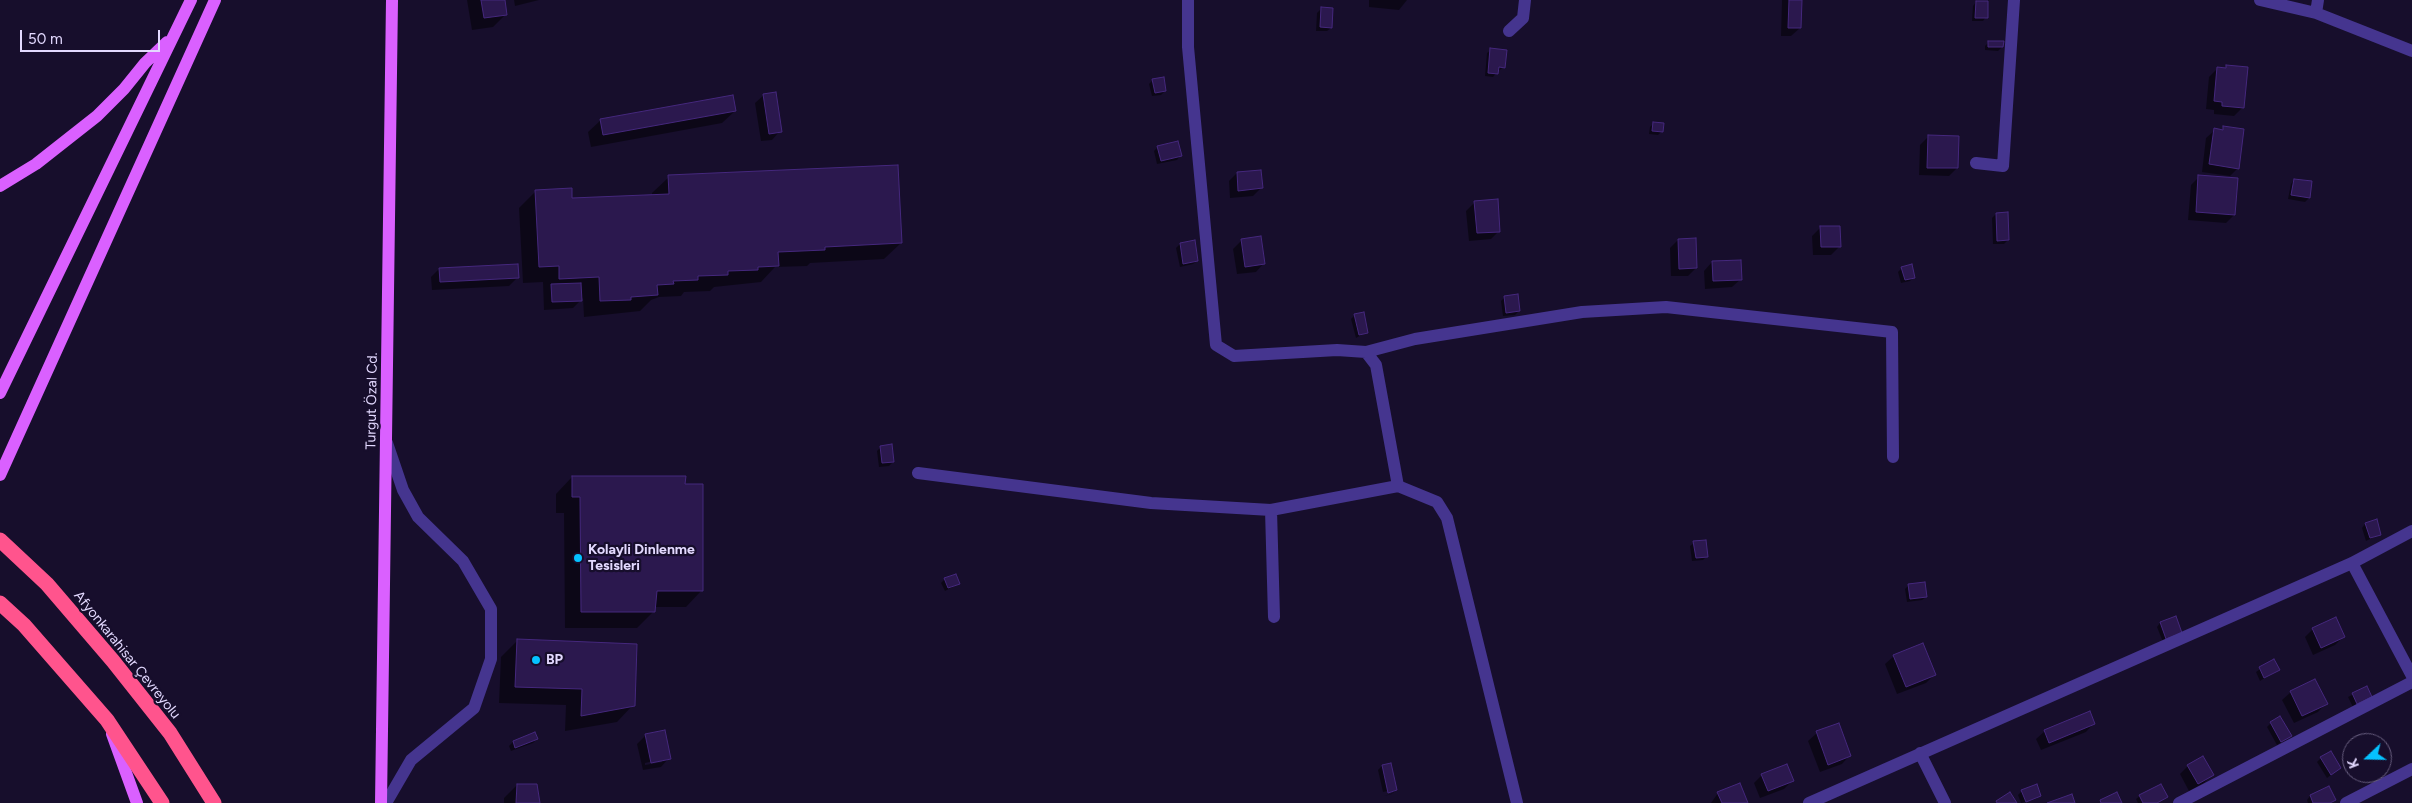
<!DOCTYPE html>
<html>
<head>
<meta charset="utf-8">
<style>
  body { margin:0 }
  #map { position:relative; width:2412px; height:803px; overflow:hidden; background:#170e2c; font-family:Figtree,sans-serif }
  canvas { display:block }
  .north { position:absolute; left:2342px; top:733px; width:50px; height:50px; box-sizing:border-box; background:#170e2c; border:1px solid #695f80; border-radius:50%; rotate:249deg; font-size:14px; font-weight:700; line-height:20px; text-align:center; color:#e3d9ff }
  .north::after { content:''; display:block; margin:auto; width:18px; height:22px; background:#05c2ff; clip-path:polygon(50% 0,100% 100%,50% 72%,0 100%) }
  .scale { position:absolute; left:20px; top:30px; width:140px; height:22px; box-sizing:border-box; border:2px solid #e3d9ff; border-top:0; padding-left:6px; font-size:15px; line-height:18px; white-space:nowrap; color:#e3d9ff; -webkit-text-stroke:4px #170e2c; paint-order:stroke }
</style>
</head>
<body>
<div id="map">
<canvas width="2412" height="803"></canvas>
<div class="north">K</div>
<div class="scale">50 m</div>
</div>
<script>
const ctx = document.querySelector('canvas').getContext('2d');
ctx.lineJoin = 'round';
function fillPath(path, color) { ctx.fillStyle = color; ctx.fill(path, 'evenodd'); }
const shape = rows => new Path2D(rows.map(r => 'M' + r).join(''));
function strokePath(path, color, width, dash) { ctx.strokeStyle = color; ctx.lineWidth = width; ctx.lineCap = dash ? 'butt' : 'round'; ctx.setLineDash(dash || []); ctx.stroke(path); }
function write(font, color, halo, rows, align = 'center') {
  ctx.font = font + ' Figtree,sans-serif'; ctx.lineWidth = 4.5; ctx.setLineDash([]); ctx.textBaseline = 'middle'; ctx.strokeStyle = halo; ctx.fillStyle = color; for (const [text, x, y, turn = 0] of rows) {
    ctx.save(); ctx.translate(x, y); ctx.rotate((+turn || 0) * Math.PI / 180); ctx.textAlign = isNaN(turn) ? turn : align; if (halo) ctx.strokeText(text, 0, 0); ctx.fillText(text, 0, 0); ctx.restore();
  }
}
fillPath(shape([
  [467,0,504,0,506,14,493,27,472,30],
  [514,0,539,0,515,6],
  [1369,0,1407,0,1399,10,1369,7],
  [1782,0,1801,0,1800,28,1791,36,1781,36],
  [1976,2,1986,17,1983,21,1972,21,1973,6],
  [1321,9,1331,28,1327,31,1316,31,1317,13],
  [1989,42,2002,47,1998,51,1985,50,1985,46],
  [1491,50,1504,67,1498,71,1493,77,1485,76,1487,53],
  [2227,66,2243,107,2234,116,2214,114,2214,110,2206,109,2209,77,2217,69,2223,69],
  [1153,80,1165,91,1161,95,1152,96,1149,84],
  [764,95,780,131,772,140,761,141,755,103],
  [735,111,722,123,591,147,588,132,601,120],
  [1654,123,1662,131,1658,135,1649,134,1650,127],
  [2224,127,2238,168,2230,176,2202,172,2206,138,2215,130,2221,131],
  [1928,137,1957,168,1949,176,1919,175,1920,145],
  [1158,147,1180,156,1177,160,1157,164,1154,151],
  [1237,173,1261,188,1253,196,1230,198,1229,181],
  [669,177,901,243,884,259,810,263,807,266,775,267,761,282,714,287,710,291,684,292,681,296,659,297,651,300,640,311,584,317,583,298,573,308,544,310,543,282,523,283,519,208,536,191,571,200,652,196,652,193],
  [2199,177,2234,215,2226,223,2188,220,2191,185],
  [2294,180,2309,198,2305,202,2288,199,2291,184],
  [1475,202,1499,231,1491,239,1469,241,1466,211],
  [1996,214,2008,240,2004,244,1993,244,1992,218],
  [1821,227,1839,247,1831,255,1813,255,1812,236],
  [1242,240,1264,263,1256,272,1237,274,1233,249],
  [1678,240,1696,268,1688,276,1671,276,1670,248],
  [1180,244,1197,261,1193,264,1180,267,1176,248],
  [1712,262,1741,279,1732,287,1705,289,1704,271],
  [1902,268,1914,277,1910,281,1901,283,1898,272],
  [439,269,517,278,509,286,432,290,431,277],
  [1505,297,1519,311,1515,315,1503,316,1501,301],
  [1355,315,1367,332,1356,338,1351,319],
  [881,447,893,462,889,466,879,467,877,451],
  [572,477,684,486,702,590,686,607,654,607,654,611,637,628,565,628,564,513,556,513,556,494],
  [2365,524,2380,534,2366,541,2362,528],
  [1694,543,1707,556,1703,560,1692,561,1690,546],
  [945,579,958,584,945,591,941,583],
  [1909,585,1926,597,1922,600,1907,602,1905,589],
  [2160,623,2181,633,2163,642,2157,627],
  [2313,629,2343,637,2335,645,2313,655,2305,637],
  [518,640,633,705,617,722,565,731,566,705,499,703,501,657],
  [1894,656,1934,675,1926,683,1897,694,1885,664],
  [2273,660,2278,669,2260,681,2256,672],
  [2366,688,2367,701,2353,707,2348,697],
  [2291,692,2326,703,2318,712,2294,723,2282,700],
  [2094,723,2086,732,2041,750,2036,739,2045,731],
  [2271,723,2290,736,2277,745,2267,727],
  [1838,724,1850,755,1842,764,1820,772,1808,741,1817,733],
  [646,735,669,758,661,767,643,770,637,744],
  [662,759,662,762,645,765,645,763],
  [537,739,533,743,511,751,509,746,513,742],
  [2321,758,2340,768,2327,778,2317,762],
  [1390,764,1396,790,1392,794,1384,796,1393,793,1393,790,1383,792,1378,770,1382,766],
  [2188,766,2212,774,2204,783,2189,791,2180,774],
  [1762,775,1792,781,1784,789,1760,798,1754,783],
  [517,785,538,803,504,803,504,798],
  [2329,788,2334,800,2331,803,2308,803,2307,800,2310,796],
  [2022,791,2040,795,2036,799,2021,803,2018,795],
  [1718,793,1747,803,1711,803],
  [2140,796,2167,797,2154,803,2138,803,2136,799]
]), '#0007');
const building = shape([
  [481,0,505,0,507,15,484,18,481,0],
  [1789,0,1802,0,1801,28,1788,28,1789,0],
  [1976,1,1988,1,1988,18,1975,18,1976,1],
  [1321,7,1333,8,1332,28,1320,27,1321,7],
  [1988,41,2004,41,2003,47,1988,47,1988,41],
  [1490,48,1507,50,1505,68,1499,67,1498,74,1488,73,1490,48],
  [2226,65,2248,67,2244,108,2222,106,2222,102,2214,101,2217,67,2226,68,2226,65],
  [1164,77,1166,91,1155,93,1152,79,1164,77],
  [776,92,782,132,769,134,763,94,776,92],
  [733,95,736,111,603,135,600,119,733,95],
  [1653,122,1664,123,1663,132,1652,131,1653,122],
  [2223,126,2244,129,2239,169,2209,164,2214,128,2223,130,2223,126],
  [1928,135,1959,136,1958,168,1927,168,1928,135],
  [1178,141,1182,156,1161,161,1157,146,1178,141],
  [898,165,902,243,825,247,825,250,778,252,779,266,758,267,758,270,728,271,728,275,698,276,698,280,673,281,674,284,657,285,658,295,631,297,631,300,600,301,599,277,559,279,559,266,539,267,535,190,572,188,572,198,669,194,668,175,898,165],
  [1261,170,1263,188,1238,191,1237,172,1261,170],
  [2198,175,2238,178,2235,215,2196,212,2198,175],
  [2294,179,2312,181,2310,198,2291,195,2294,179],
  [1498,199,1500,232,1477,233,1474,201,1498,199],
  [2008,212,2009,240,1997,241,1996,213,2008,212],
  [1820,226,1840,226,1841,247,1821,247,1820,226],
  [1261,236,1265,264,1245,267,1241,239,1261,236],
  [1696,238,1697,268,1679,269,1678,239,1696,238],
  [1195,240,1198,261,1183,264,1180,243,1195,240],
  [1741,260,1742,280,1713,281,1712,261,1741,260],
  [518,264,519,278,440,282,439,268,518,264],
  [1912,264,1915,278,1905,280,1901,267,1912,264],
  [581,283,582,301,552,302,551,284,581,283],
  [1518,294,1520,311,1506,313,1504,296,1518,294],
  [1364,312,1368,333,1359,335,1354,314,1364,312],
  [892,444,894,462,882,463,880,446,892,444],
  [572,476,686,476,685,484,703,484,703,591,657,591,655,612,581,612,580,497,572,497,572,476],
  [2377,519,2381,535,2370,538,2365,523,2377,519],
  [1706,540,1708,557,1696,558,1693,541,1706,540],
  [956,574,960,584,948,588,944,578,956,574],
  [1925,582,1927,597,1910,599,1908,584,1925,582],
  [2176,616,2182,633,2166,639,2160,622,2176,616],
  [2336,617,2345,637,2321,648,2312,628,2336,617],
  [517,639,637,644,635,706,581,716,582,689,515,687,517,639],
  [1923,643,1936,675,1906,687,1893,655,1923,643],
  [2274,659,2280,670,2264,678,2259,667,2274,659],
  [2315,679,2328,704,2302,716,2290,691,2315,679],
  [2367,686,2372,697,2357,704,2352,693,2367,686],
  [2090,711,2095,724,2049,743,2044,730,2090,711],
  [2280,716,2292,736,2281,742,2270,722,2280,716],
  [1839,723,1851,756,1828,765,1816,731,1839,723],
  [665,730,671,759,651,763,645,734,665,730],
  [535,732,538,739,515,748,513,741,535,732],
  [2331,751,2341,768,2331,775,2320,757,2331,751],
  [2203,756,2214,775,2198,784,2187,765,2203,756],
  [1391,763,1397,790,1388,793,1382,765,1391,763],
  [1787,764,1794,781,1768,791,1761,774,1787,764],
  [1740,783,1748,803,1722,803,1717,792,1740,783],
  [517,784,537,784,540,803,516,803,517,784],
  [2037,784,2041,796,2026,802,2021,790,2037,784],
  [2161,784,2168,797,2157,803,2143,803,2139,795,2161,784],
  [2329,786,2336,800,2330,803,2313,803,2310,795,2329,786],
  [2010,792,2017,803,1997,803,1996,801,2010,792],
  [2117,792,2122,803,2101,803,2100,800,2117,792],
  [2072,794,2075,803,2047,803,2072,794]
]);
fillPath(building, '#2b184e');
strokePath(building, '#45287d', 1);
strokePath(shape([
  [1188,0,1188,47,1216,345,1234,356,1337,350,1366,352,1415,339,1582,312,1666,307,1892,332,1893,457],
  [2260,0,2316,13,2412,51],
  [2316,13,2318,0],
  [1509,31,1523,18,1525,0],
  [1976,163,2003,166,2014,0],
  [1366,352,1376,365,1398,486],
  [918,473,1151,503,1271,510,1398,486,1437,502,1447,518,1517,803],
  [1271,510,1274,617],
  [2352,563,2412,676],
  [1920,753,1945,803],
  [386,803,411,760,474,708,491,659,491,609,463,561,418,517,403,490,387,443],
  [1809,803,2352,563,2412,531],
  [2179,803,2412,682],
  [2346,803,2412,769]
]), '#45358f', 12);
strokePath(shape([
  [0,186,36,164,97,116,124,89,145,63,167,42],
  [0,393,191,0],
  [0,475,215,0],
  [112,734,137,803],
  [381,803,392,0]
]), '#da60ff', 12);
strokePath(shape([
  [0,540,47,584,113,661,170,733,214,803],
  [0,603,24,625,107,720,162,803]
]), '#ff548d', 15);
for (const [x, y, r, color] of [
  [578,558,5,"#05c2ff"],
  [536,660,5,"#05c2ff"]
]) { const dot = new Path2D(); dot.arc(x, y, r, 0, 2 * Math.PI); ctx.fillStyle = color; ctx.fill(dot); strokePath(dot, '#170e2c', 2); }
write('14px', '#e3d9ff', '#170e2c', [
  ["Turgut Özal Cd.",372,401,-89],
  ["Afyonkarahisar Çevreyolu",127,655,51]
]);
write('bold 14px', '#e3d9ff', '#170e2c', [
  ["Kolayli Dinlenme",588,550],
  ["Tesisleri",588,566],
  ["BP",546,660]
], 'left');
</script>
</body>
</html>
